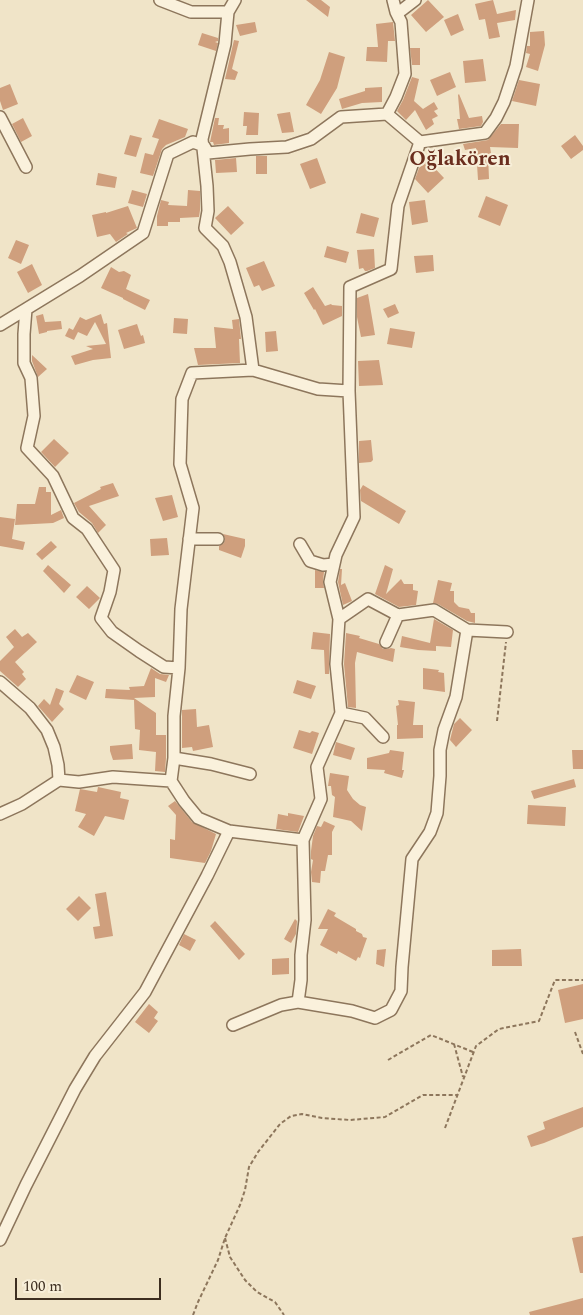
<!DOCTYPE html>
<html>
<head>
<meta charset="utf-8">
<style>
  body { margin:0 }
  #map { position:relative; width:583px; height:1315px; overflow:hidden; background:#f0e4c8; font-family:Spectral,serif }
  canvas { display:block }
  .scale { position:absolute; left:15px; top:1278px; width:146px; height:22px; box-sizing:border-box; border:2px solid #3d2e20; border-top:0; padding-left:6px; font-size:15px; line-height:18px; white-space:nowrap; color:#3d2e20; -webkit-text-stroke:4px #f7eed8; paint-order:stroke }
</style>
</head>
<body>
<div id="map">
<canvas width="583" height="1315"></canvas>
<div class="scale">100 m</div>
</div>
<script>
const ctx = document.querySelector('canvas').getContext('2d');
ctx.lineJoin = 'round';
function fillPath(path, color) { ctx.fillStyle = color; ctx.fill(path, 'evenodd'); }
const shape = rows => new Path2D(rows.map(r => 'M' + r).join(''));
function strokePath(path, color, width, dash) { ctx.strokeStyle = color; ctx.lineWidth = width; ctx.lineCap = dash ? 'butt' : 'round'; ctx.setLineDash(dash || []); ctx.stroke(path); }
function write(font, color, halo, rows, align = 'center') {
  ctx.font = font + ' Spectral,serif'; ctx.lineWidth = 4; ctx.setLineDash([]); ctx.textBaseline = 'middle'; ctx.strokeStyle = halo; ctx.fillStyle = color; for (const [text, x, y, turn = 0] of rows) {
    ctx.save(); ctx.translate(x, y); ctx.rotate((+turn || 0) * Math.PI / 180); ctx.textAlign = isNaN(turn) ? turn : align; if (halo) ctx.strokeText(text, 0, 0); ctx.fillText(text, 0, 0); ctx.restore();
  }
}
fillPath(shape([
  [306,0,321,0,330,7,328,17],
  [428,0,444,17,426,32,411,15],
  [493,0,497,14,516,10,515,20,497,23,500,37,489,39,485,19,479,20,475,4],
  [458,14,464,30,451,36,444,20],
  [255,22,257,32,240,36,236,25],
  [393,22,395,41,388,41,387,62,366,61,367,47,378,47,376,24],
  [544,31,545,45,538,71,526,67,530,54,526,53,527,46,530,46,530,32],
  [202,33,218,38,218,41,215,42,218,43,216,51,198,45],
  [234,40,239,41,232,69,238,72,235,80,225,79],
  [410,48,420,48,420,65,412,65],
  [329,52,345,57,337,88,321,114,306,105,320,80],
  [483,59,486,81,465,83,463,61],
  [450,72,456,87,437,96,430,80],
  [412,77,419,79,414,101,423,109,434,102,438,109,434,111,438,116,432,119,434,124,426,130,415,110,406,120,397,111,403,100],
  [519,80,540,84,536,106,512,101],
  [10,84,18,104,3,110,0,101,0,88],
  [382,87,382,102,362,103,342,109,339,99,365,91,365,88],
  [459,94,469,118,482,116,483,122,481,126,459,129,457,119,460,119,458,95],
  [244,112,259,113,258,135,246,135,247,126,243,126],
  [290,112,294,132,282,133,277,114],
  [23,118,32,136,21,142,12,124],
  [215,118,219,118,218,125,224,125,223,129,229,128,229,143,214,145,213,142,210,142],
  [159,119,188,129,185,137,166,145,162,149,153,176,140,173,145,153,153,155,159,139,152,137],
  [501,124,519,124,518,148,490,147,491,153,488,154,489,179,478,180,476,148,465,150,463,144,488,140],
  [130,135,142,138,136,157,124,154],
  [575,135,583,146,583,150,571,159,561,146],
  [256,156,267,156,267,174,256,174],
  [236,158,237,172,216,173,215,160],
  [317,158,326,183,310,189,300,164],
  [427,160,444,178,428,193,415,179,419,168],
  [98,173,117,177,115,188,96,185],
  [132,190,147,194,143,207,128,203],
  [188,190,200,191,200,210,199,217,180,218,180,222,168,222,168,226,157,226,157,216,161,200,169,202,168,205,187,206],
  [486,196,508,205,500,226,478,217],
  [425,200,428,222,412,225,409,202],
  [128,206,137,228,126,233,128,234,116,242,110,234,97,237,92,215,106,212,106,213],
  [228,206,244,223,231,235,215,218],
  [361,213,379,218,374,237,356,233],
  [16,240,29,245,21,264,8,258],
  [327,246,349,252,346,263,324,257],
  [374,249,375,268,367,271,365,271,363,268,359,269,357,250],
  [433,255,434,271,416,273,414,256],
  [264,261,275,286,262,291,259,285,254,287,246,268],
  [32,264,42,285,28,293,17,272],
  [111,267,119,272,124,271,131,275,126,289,150,300,145,310,123,299,123,298,101,288],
  [313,287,325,306,331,304,332,305,342,306,342,316,323,325,315,309,314,310,304,293],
  [368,294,375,335,361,337,357,317,357,298],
  [395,304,399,313,388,318,383,309],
  [43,314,45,322,61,321,62,329,47,331,47,332,39,334,36,316],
  [101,314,104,324,107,323,111,358,93,360,75,365,71,356,93,349,86,346,106,344,95,322,87,336,78,332,74,340,65,336,69,328,73,330,80,317,86,320],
  [174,318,188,319,187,334,173,333],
  [239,319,241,339,239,339,240,363,198,365,194,348,216,348,214,327,233,329,232,320],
  [137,324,141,336,143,335,145,343,124,349,118,330],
  [390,328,415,332,412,348,387,344],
  [276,331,278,351,266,352,265,332],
  [32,355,47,369,38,377,32,361],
  [379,360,383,385,359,386,358,361],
  [54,439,69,453,55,467,41,452],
  [371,440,373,460,371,462,359,463,359,441],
  [113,483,119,496,89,506,106,525,98,533,92,523,79,512,74,503,101,489,100,487],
  [363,485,406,511,399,524,361,501,360,490],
  [39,487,46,487,46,492,51,492,51,515,61,510,64,518,53,523,15,525,17,504,35,504],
  [172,495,178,517,163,521,155,498],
  [0,517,15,519,12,539,25,542,23,550,0,546],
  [223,534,245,539,245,546,241,558,219,550,219,546,224,543,225,539],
  [167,538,169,555,151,556,150,539],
  [51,541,57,547,42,560,36,554],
  [48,565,71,585,64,593,43,571],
  [385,565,393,569,386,594,401,579,404,584,413,584,413,590,418,591,416,605,399,607,375,594],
  [340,569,342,569,341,585,345,583,352,601,343,605,338,582],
  [315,570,324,572,323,581,324,588,315,588],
  [438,580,452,583,450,591,454,591,454,602,459,607,469,609,471,613,475,613,475,623,467,621,438,604,433,603],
  [87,586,100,598,89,609,76,597],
  [434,619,453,630,451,647,436,646,436,651,418,650,400,647,402,636,430,643],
  [15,629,22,637,28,633,37,642,15,662,24,672,22,674,26,679,18,687,0,671,0,661,14,647,6,637],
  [313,632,330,634,329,664,329,674,325,674,324,650,311,649],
  [346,633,360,636,359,638,379,644,383,649,387,649,391,648,395,649,393,662,357,652,355,663,356,708,348,707,344,664],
  [151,668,160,674,169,675,166,682,155,678,155,697,134,698,156,713,156,735,166,735,166,758,165,772,155,771,156,752,139,750,140,730,135,729,134,700,105,698,106,689,130,690,129,687,144,686],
  [423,668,439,670,438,672,444,673,445,692,423,689],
  [77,675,94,682,86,700,69,692],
  [297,680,316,686,311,699,293,693],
  [56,688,64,691,59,704,64,709,52,722,38,706,44,699,50,705],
  [398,700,415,702,413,725,423,725,423,738,397,739,397,725,398,725,396,706,399,705],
  [196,709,197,727,209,725,213,747,193,751,192,747,182,748,182,710],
  [460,718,472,730,456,747,450,740,454,724],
  [299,730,310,733,312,731,319,733,312,754,293,748],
  [336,742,355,748,351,760,333,755],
  [132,744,133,759,113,760,110,751,110,746],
  [390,750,404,752,402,770,404,770,402,778,384,773,385,770,367,769,367,758,389,753],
  [572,750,583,750,583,769,573,769],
  [330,773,349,776,347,790,353,799,360,805,366,807,362,831,351,821,333,817,335,797,332,795,331,786,328,786],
  [574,779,576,787,534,799,531,791],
  [98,787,121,792,120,798,129,800,124,820,105,816,94,836,78,827,86,814,75,811,80,789,97,792],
  [175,801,192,822,216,834,211,851,205,863,170,858,170,839,175,840,176,815,168,806],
  [528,805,566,807,565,826,527,824],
  [288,813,304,816,298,832,276,829,278,814,288,816],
  [324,821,335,826,332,832,332,855,328,855,325,871,321,871,320,883,312,882,311,872,313,860,311,859,311,851,313,836,317,826,321,827],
  [106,892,113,936,95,939,93,927,100,926,95,894],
  [79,896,91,908,78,921,66,909],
  [328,909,336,913,334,916,356,929,356,931,362,934,363,937,367,938,360,958,358,957,356,961,338,951,337,954,320,945,328,929,318,929],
  [295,919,297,921,296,934,291,943,284,939],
  [215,921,245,954,239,960,210,926],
  [184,934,196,940,190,951,179,945],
  [386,949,384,967,376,964,377,950],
  [521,949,522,966,492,966,492,950],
  [289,958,289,974,272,975,272,959],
  [583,984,583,1019,565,1023,558,990],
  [149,1004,158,1012,154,1018,158,1021,149,1033,135,1022],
  [583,1107,583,1127,544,1143,531,1147,527,1136,545,1129,543,1122],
  [583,1236,583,1273,580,1273,572,1238],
  [583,1298,583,1315,530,1315,529,1312]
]), '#cf9f7d');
const minor = shape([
  [160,0,191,12,228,12],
  [235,0,228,12,225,44,202,139,207,186,208,211,205,228,223,246,230,262,246,317,253,370,318,389,349,391,350,287,391,269,398,206,420,142,485,133,496,118,504,102,516,66,528,0],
  [396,12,402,10,415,0],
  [387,114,396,97,405,74,401,22,396,12,393,0],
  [0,117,26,167],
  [26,309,24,334,24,363,31,378,34,416,27,448,53,476,73,518,87,529,114,570,110,592,101,618,112,632,139,651,164,667,179,668],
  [0,325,80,276,143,233,168,154,193,142,204,146,208,153,250,149,287,147,311,139,341,117,387,114,420,142],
  [189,539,218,539],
  [300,544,310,561,323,565,334,564],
  [339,619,368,599,398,615,434,610,467,630,507,632],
  [386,642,398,615],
  [0,682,30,708,47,730,54,747,58,765,59,780],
  [341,713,365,718,383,737],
  [174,758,211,764,250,774],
  [0,814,22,804,59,780,79,782,113,777,171,781],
  [229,831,303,840,321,799,317,767,341,713,336,664,339,619,330,582,336,555,354,517,349,391],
  [298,1002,301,980,301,955,305,920,303,840],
  [233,1025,281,1005,298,1002,352,1011,375,1018,391,1010,401,991,402,967,412,859,430,832,437,813,440,776,440,750,444,730,456,697,467,630],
  [0,1240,26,1185,75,1089,95,1056,145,992,207,876,229,831,198,818,184,801,171,781,174,758,174,716,179,668,181,609,193,508,180,464,182,399,192,373,253,370]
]);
strokePath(minor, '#8d765c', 14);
strokePath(shape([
  [497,721,506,642],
  [575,1032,583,1054],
  [454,1044,463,1077],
  [388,1060,431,1035,473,1052],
  [445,1128,476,1046,499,1029,539,1021,555,980,583,980],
  [225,1238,230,1257,245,1280,257,1292,275,1302,284,1315],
  [193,1315,198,1302,218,1260,225,1238,240,1205,245,1190,249,1167,258,1152,280,1124,291,1116,302,1114,322,1118,350,1120,385,1117,423,1095,457,1095]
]), '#8d765c', 2, [4, 2.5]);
strokePath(minor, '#faf1dc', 11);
write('bold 21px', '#6b2e1e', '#f7eed8', [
  ["Oğlakören",460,161]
]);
</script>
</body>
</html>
